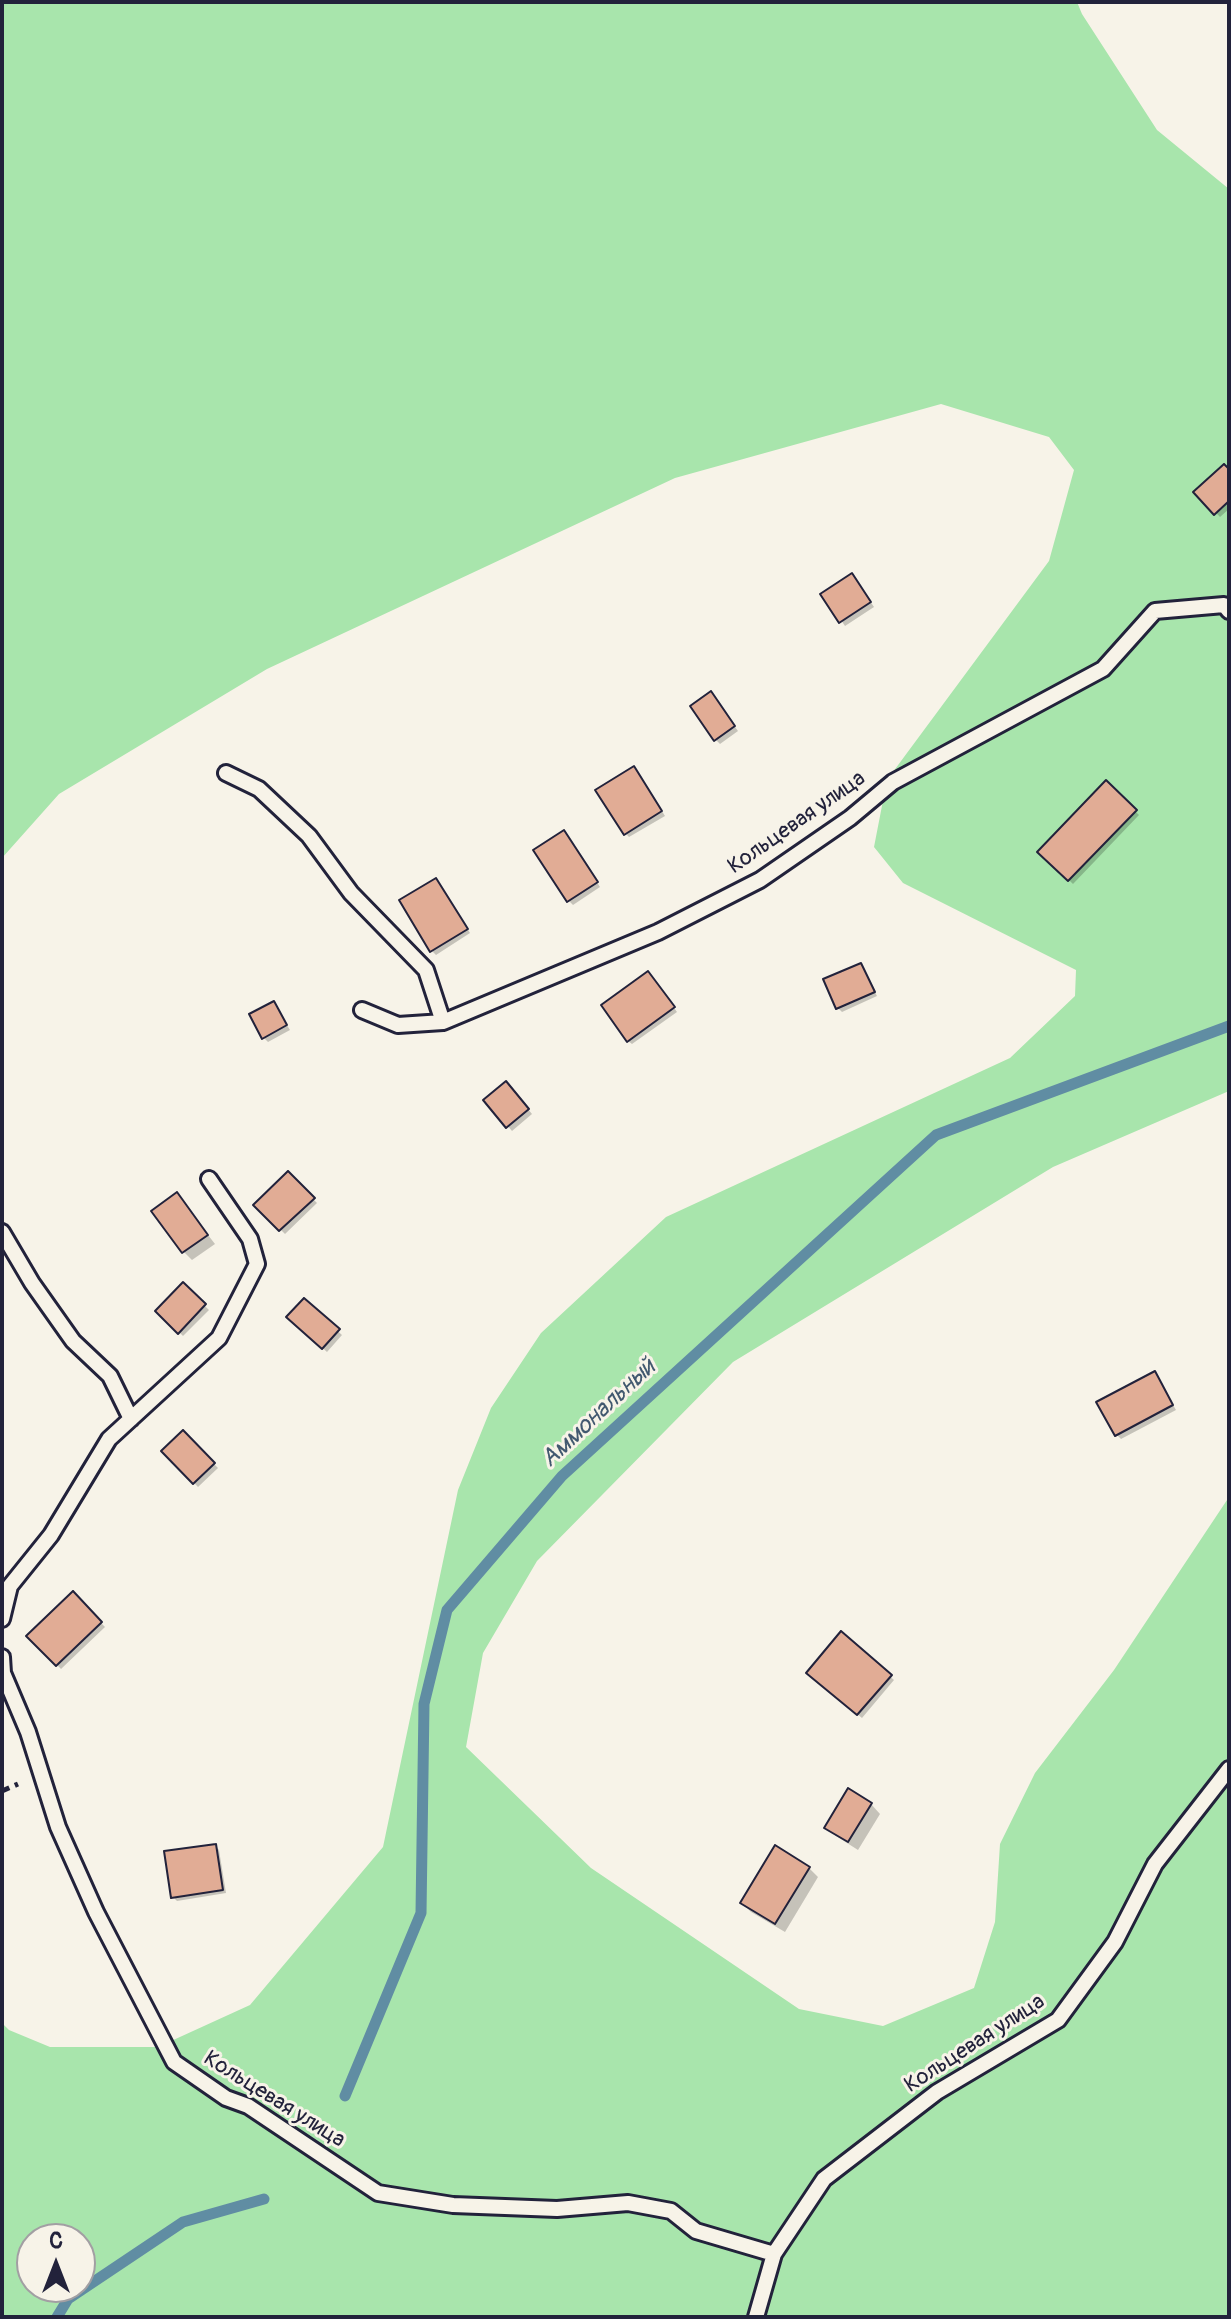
<!DOCTYPE html>
<html>
<head>
<meta charset="utf-8">
<style>
  body { margin:0 }
  #map { position:relative; width:1231px; height:2319px; overflow:hidden; background:#f7f3e8; font-family:Pangolin,sans-serif }
  canvas { display:block }
  .frame { position:absolute; inset:0; border:4px solid #22223b; pointer-events:none }
  .north { position:absolute; left:16px; top:2223px; width:80px; height:80px; box-sizing:border-box; background:#f7f3e8; border:2px solid #a29fa3; border-radius:50%; rotate:0deg; font-size:22px; font-weight:700; line-height:32px; text-align:center; color:#22223b }
  .north::after { content:''; display:block; margin:auto; width:28px; height:36px; background:#22223b; clip-path:polygon(50% 0,100% 100%,50% 72%,0 100%) }
</style>
</head>
<body>
<div id="map">
<canvas width="1231" height="2319"></canvas>
<div class="frame"></div>
<div class="north">С</div>
</div>
<script>
const ctx = document.querySelector('canvas').getContext('2d');
ctx.lineJoin = 'round';
function fillPath(path, color) { ctx.fillStyle = color; ctx.fill(path, 'evenodd'); }
const shape = rows => new Path2D(rows.map(r => 'M' + r).join(''));
function strokePath(path, color, width, dash) { ctx.strokeStyle = color; ctx.lineWidth = width; ctx.lineCap = dash ? 'butt' : 'round'; ctx.setLineDash(dash || []); ctx.stroke(path); }
function write(font, color, halo, rows, align = 'center') {
  ctx.font = font + ' Pangolin,sans-serif'; ctx.lineWidth = 6; ctx.setLineDash([]); ctx.textBaseline = 'middle'; ctx.strokeStyle = halo; ctx.fillStyle = color; for (const [text, x, y, turn = 0] of rows) {
    ctx.save(); ctx.translate(x, y); ctx.rotate((+turn || 0) * Math.PI / 180); ctx.textAlign = isNaN(turn) ? turn : align; if (halo) ctx.strokeText(text, 0, 0); ctx.fillText(text, 0, 0); ctx.restore();
  }
}
fillPath(shape([
  [2,2,1077,2,1082,14,1157,130,1229,189,1229,1091,1053,1167,733,1362,537,1561,483,1653,466,1747,591,1868,799,2009,883,2026,974,1988,995,1922,1000,1844,1035,1773,1114,1670,1229,1497,1229,2317,2,2317,2,2023,9,2030,50,2047,158,2047,250,2005,383,1847,458,1490,491,1408,541,1333,666,1217,1010,1058,1075,996,1076,970,903,883,874,847,887,780,1049,561,1074,470,1049,437,941,404,675,478,267,669,59,794,2,858],
  [32,2239,80,2239,80,2287,32,2287]
]), '#a8e5ac');
fillPath(shape([
  [1229,472,1229,509,1220,517,1196,492],
  [856,580,874,607,845,626,823,594],
  [714,698,738,731,720,744,716,740],
  [638,772,665,816,629,837,625,833],
  [1106,783,1139,815,1073,884,1040,852],
  [568,837,600,887,573,905,569,901],
  [440,884,470,933,436,955,432,951],
  [861,965,877,996,842,1012,838,1008],
  [652,977,677,1012,632,1044,628,1041],
  [273,1003,290,1030,268,1042,264,1038],
  [510,1087,532,1114,512,1131,486,1100],
  [288,1174,317,1203,285,1234,256,1205],
  [177,1195,215,1244,192,1260,183,1251],
  [183,1285,209,1310,183,1336,158,1311],
  [304,1301,342,1335,327,1352,289,1317],
  [1155,1374,1176,1410,1121,1439,1117,1435],
  [182,1432,218,1468,198,1487,164,1451],
  [73,1594,105,1627,61,1669,29,1636],
  [842,1634,894,1680,862,1718,813,1677],
  [871,1804,880,1814,858,1850,836,1836,827,1827],
  [215,1846,219,1850,226,1893,177,1901,173,1897],
  [809,1868,818,1877,785,1932,751,1912,742,1903]
]), '#0003');
strokePath(shape([
  [345,2096,421,1913,424,1704,447,1610,562,1476,936,1135,1229,1026],
  [57,2317,68,2299,183,2222,264,2199]
]), '#608da3', 11);
const building = shape([
  [1224,464,1229,469,1229,501,1214,515,1193,492,1224,464],
  [852,573,871,602,839,623,820,594,852,573],
  [711,691,735,726,714,741,690,706,711,691],
  [634,766,662,811,624,835,595,790,634,766],
  [1106,780,1137,810,1068,881,1037,852,1106,780],
  [564,830,598,882,567,902,533,850,564,830],
  [436,878,468,929,430,952,399,900,436,878],
  [861,963,875,992,836,1009,823,979,861,963],
  [648,971,675,1007,627,1042,601,1005,648,971],
  [274,1001,287,1025,262,1039,249,1014,274,1001],
  [506,1081,529,1109,506,1128,483,1100,506,1081],
  [288,1171,315,1198,279,1231,253,1205,288,1171],
  [177,1192,208,1235,182,1253,151,1211,177,1192],
  [183,1282,206,1304,178,1334,155,1311,183,1282],
  [304,1298,340,1329,322,1349,286,1317,304,1298],
  [1155,1371,1173,1405,1115,1436,1096,1402,1155,1371],
  [183,1430,215,1463,193,1484,161,1451,183,1430],
  [73,1591,102,1622,56,1666,26,1636,73,1591],
  [841,1631,892,1675,857,1715,806,1673,841,1631],
  [848,1788,872,1803,848,1842,824,1828,848,1788],
  [216,1844,223,1890,171,1898,164,1851,216,1844],
  [775,1845,810,1867,775,1924,740,1903,775,1845]
]);
fillPath(building, '#e1ac95');
strokePath(building, '#22223b', 2);
const lane = shape([
  [226,773,259,789,309,836,351,893,426,970,443,1022],
  [362,1010,398,1025,443,1022,658,932,760,880,850,818,893,782,1103,669,1155,611,1224,605,1229,611],
  [2,1232,32,1283,73,1341,110,1376,131,1419],
  [2,1619,10,1586,51,1535,109,1439,219,1338,257,1264,250,1239,209,1179],
  [2,1657,3,1673,28,1732,58,1827,96,1912,174,2062,226,2098,248,2106,378,2193,453,2205,557,2209,628,2203,671,2211,696,2231,774,2254],
  [756,2317,774,2254,824,2179,937,2092,1058,2020,1115,1942,1155,1864,1229,1769]
]);
strokePath(lane, '#22223b', 20);
strokePath(shape([
  [2,1791,18,1784]
]), '#22223b', 5, [8, 6]);
strokePath(lane, '#f7f3e8', 14);
write('22px', '#22223b', '#f7f3e8', [
  ["Кольцевая улица",797,823,-35],
  ["Кольцевая улица",975,2044,-33],
  ["Кольцевая улица",274,2100,32]
]);
write('italic 24px', '#41586f', '#f7f3e8', [
  ["Аммональный",599,1414,-43]
]);
</script>
</body>
</html>
